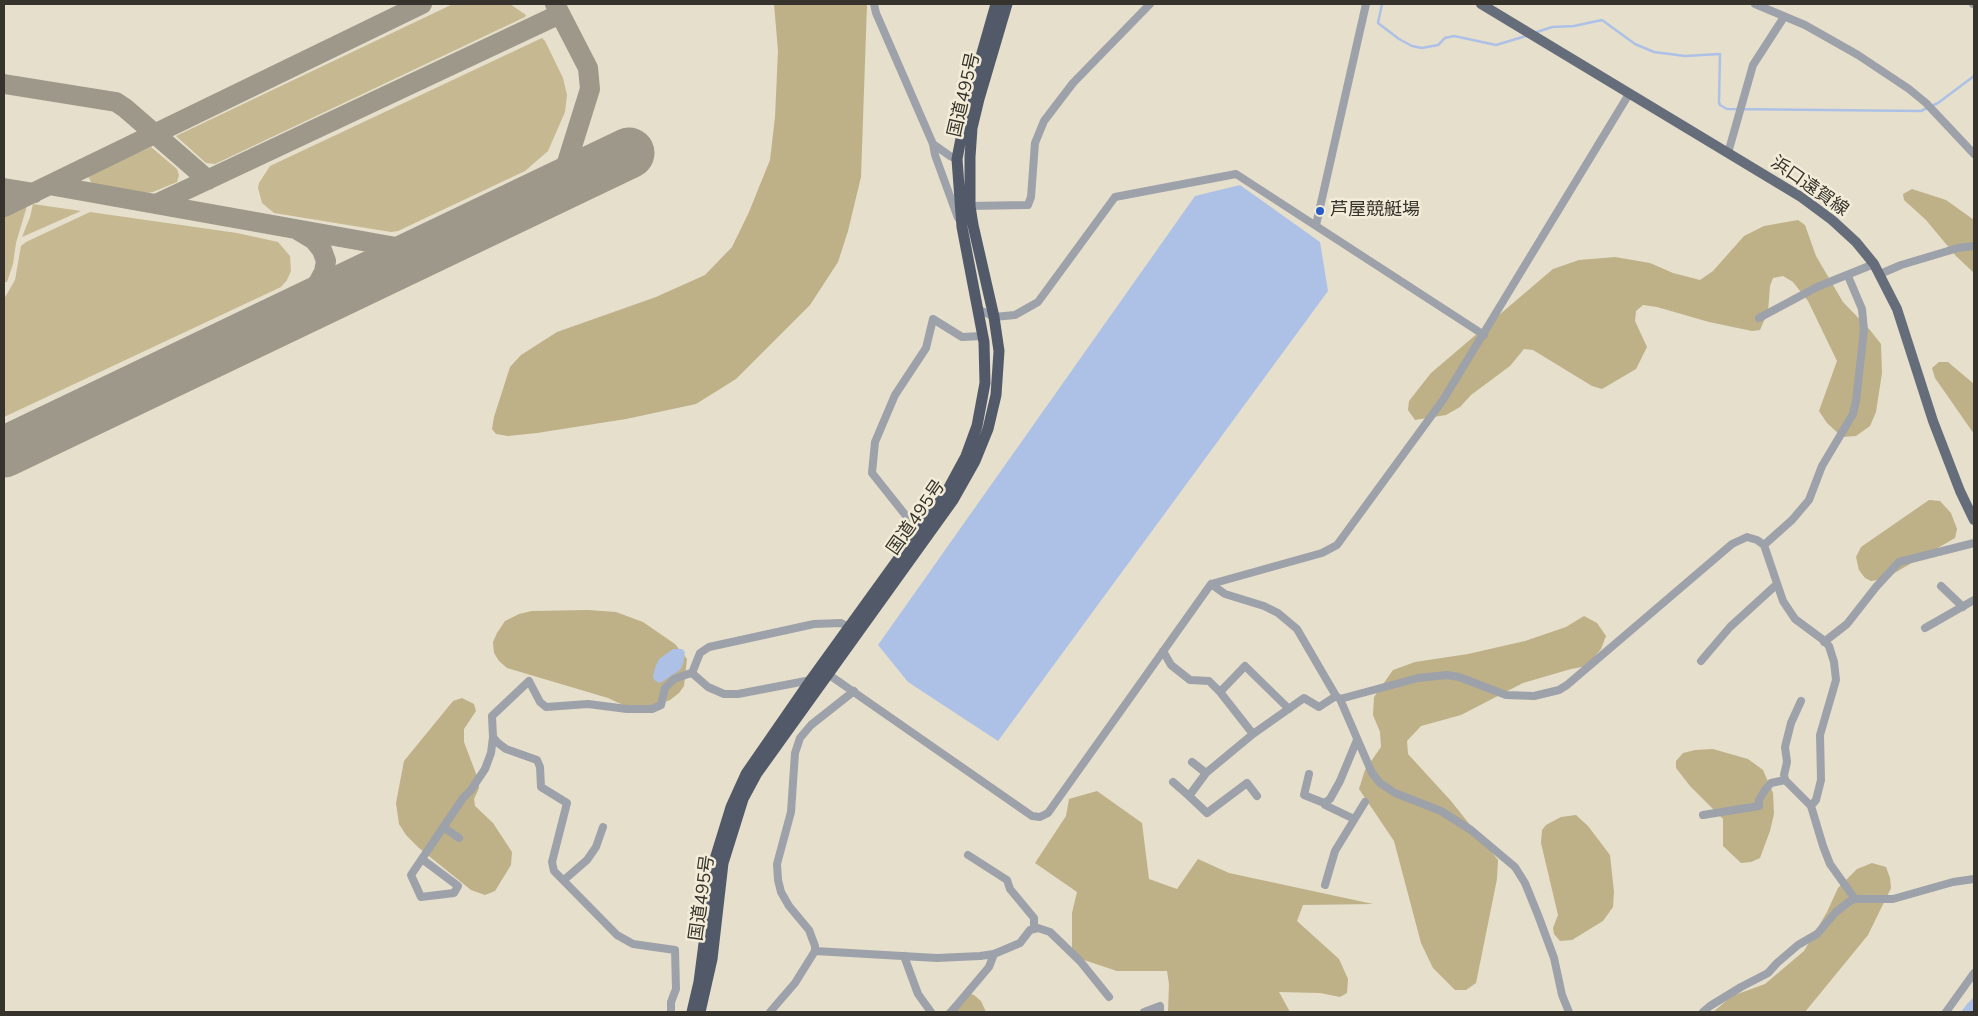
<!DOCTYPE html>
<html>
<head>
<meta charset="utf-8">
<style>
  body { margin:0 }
  #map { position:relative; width:1978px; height:1016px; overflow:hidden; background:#e6dfcc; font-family:"Nunito Sans",sans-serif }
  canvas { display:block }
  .frame { position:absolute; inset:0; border:5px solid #35332b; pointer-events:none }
</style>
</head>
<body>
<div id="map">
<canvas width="1978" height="1016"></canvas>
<div class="frame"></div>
</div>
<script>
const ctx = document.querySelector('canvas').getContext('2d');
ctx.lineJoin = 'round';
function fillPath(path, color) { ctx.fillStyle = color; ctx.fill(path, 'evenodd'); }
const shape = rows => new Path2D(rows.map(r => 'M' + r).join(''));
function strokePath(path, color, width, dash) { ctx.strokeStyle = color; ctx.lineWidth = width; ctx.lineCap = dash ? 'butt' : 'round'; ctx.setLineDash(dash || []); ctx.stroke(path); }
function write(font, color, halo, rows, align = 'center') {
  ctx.font = font + ' "Nunito Sans","Noto Sans JP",sans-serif'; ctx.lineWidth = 5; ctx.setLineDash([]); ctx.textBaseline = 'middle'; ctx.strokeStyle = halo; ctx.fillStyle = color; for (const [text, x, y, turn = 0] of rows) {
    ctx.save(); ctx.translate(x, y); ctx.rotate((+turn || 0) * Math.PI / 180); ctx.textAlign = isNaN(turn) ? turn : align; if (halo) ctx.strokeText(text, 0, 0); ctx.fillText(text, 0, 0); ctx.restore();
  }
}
fillPath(shape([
  [453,4,510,4,526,15,525,17,215,164,206,163,176,136],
  [542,38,545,41,563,78,567,95,565,112,548,151,525,171,398,231,391,232,274,213,262,203,258,188,259,183,270,166],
  [151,147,177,169,179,175,177,182,153,192,147,193,92,184,88,176],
  [33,204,81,211,22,237,30,217],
  [27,206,16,243,13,264,7,282,4,282,4,217],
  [90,212,237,233,278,242,290,256,291,271,287,280,281,287,4,417,4,299,15,280,21,246,26,242]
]), '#c6b890');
fillPath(shape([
  [774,4,867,4,861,177,848,231,838,262,810,305,736,379,696,404,626,419,537,433,508,436,496,434,492,429,494,417,510,367,521,355,557,332,656,297,705,275,732,247,749,212,770,160,775,117,778,51],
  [1912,189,1946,200,1974,220,1974,273,1956,256,1926,220,1904,200,1903,194],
  [1798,220,1805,225,1816,256,1843,302,1870,330,1881,344,1882,373,1876,412,1870,426,1856,436,1842,437,1827,423,1819,411,1837,361,1808,301,1793,282,1783,276,1773,278,1770,286,1768,312,1760,330,1752,331,1709,322,1657,307,1643,305,1636,311,1635,321,1647,347,1636,369,1602,389,1592,386,1533,350,1524,349,1510,366,1471,395,1460,407,1446,415,1415,420,1408,410,1409,401,1431,373,1553,269,1579,260,1615,257,1650,263,1673,273,1700,280,1713,271,1744,236,1764,226],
  [1939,362,1948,362,1974,384,1974,434,1935,378,1932,368],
  [1929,500,1940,501,1951,513,1957,529,1955,538,1884,579,1871,581,1865,578,1859,570,1856,557,1861,547],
  [588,610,616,612,643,622,675,644,687,659,684,686,679,693,670,700,641,711,634,710,608,698,507,668,499,661,494,653,493,642,497,633,505,621,519,614,532,611],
  [1584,616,1597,623,1606,636,1601,649,1587,666,1571,669,1523,683,1461,715,1421,726,1407,741,1408,754,1451,801,1498,860,1497,879,1476,983,1466,990,1455,990,1433,968,1421,943,1394,841,1359,789,1365,770,1381,747,1380,732,1373,715,1374,697,1393,670,1415,662,1468,654,1525,641,1566,627],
  [462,698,474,704,476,711,464,729,464,742,478,779,479,788,474,799,475,806,493,823,512,852,511,865,495,891,485,895,471,890,419,848,406,835,399,824,396,803,404,761,453,701],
  [1713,749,1748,759,1763,770,1773,793,1774,814,1770,831,1760,858,1751,862,1741,863,1723,846,1723,819,1690,786,1676,768,1676,761,1683,753,1695,750],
  [1097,791,1142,823,1149,879,1177,889,1198,859,1229,873,1373,904,1303,905,1297,921,1339,959,1348,979,1347,993,1340,997,1320,993,1279,992,1290,1012,1168,1012,1169,984,1167,971,1117,971,1072,956,1072,913,1077,892,1035,863,1066,816,1069,799],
  [1576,815,1588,826,1610,855,1614,892,1613,907,1603,921,1572,940,1560,941,1554,934,1553,928,1558,915,1541,843,1542,830,1546,825,1561,817],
  [1872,863,1886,867,1890,878,1891,888,1868,935,1805,1012,1713,1012,1732,996,1765,984,1804,951,1827,912,1838,888,1857,869],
  [968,993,974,995,981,1001,986,1012,945,1012,962,995]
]), '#beb087');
fillPath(shape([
  [1240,185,1320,242,1328,291,998,741,908,682,878,645,1195,196],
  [673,649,682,649,685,652,683,664,680,670,660,683,654,680,653,676,655,668,659,659],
  [1974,997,1974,1012,1961,1012,1967,1004]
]), '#adc1e6');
strokePath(shape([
  [1382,4,1378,23,1399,39,1412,46,1422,48,1438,45,1445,38,1454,36,1496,45,1526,36],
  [1534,33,1552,27,1574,26,1602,20,1635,44,1654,52,1685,56,1720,54,1719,102,1720,105,1727,109,1921,111,1938,103,1974,76]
]), '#adc1e6', 2.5);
strokePath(shape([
  [555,4,588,68,590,89,559,188],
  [4,84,116,102,125,108,208,180],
  [49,185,424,252],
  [4,188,34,193],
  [156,204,560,14],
  [4,207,422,4],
  [256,332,298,305,314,290,324,272,326,261,322,250,314,240,299,231]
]), '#9d988a', 20);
strokePath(shape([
  [4,452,629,153]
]), '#9d988a', 51);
strokePath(shape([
  [874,4,876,13,933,144,950,156,957,159],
  [1755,4,1805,25,1858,55,1909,89,1926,103,1974,154],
  [1973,4,1974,4],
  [933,144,935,155,958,218],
  [1728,153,1753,65,1784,17],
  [967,206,1028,205,1031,197,1035,143,1044,121,1073,83,1150,4],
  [1316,225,1366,4],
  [1880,274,1901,265,1958,248,1974,246],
  [978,309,994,317,1015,315,1038,302,1115,197,1236,174,1484,335],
  [1759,318,1817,287,1874,264],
  [922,526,907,517,872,473,875,442,895,395,926,348,933,319,962,337,983,336],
  [1764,545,1792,520,1809,500,1822,466,1853,414,1856,401,1864,330,1862,309,1848,276],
  [1211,584,1225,594,1264,606,1278,613,1297,629,1336,696,1340,699,1372,773,1380,783,1395,793,1441,811,1471,830,1515,867,1525,883,1538,915,1554,958,1562,995,1569,1012],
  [1941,586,1963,607],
  [1925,628,1974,600],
  [1824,642,1847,624,1876,587,1899,562,1974,543],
  [1163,651,1171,665,1190,680,1209,681,1220,692,1253,734,1304,698,1319,707,1336,696],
  [1701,661,1730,627,1776,585],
  [825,672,1032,816,1040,817,1048,813,1211,584,1322,553,1337,545,1443,400,1629,94],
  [692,673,700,653,709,647,814,624,841,623,849,627],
  [1220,692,1245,666,1289,709],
  [1340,699,1418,678,1447,675,1459,677,1506,695,1534,696,1559,690,1567,685,1732,544,1747,537,1757,540,1764,545,1783,601,1795,619,1822,639,1829,646,1834,662,1836,680,1820,735,1821,780,1816,800,1811,806,1823,846,1830,864,1855,899],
  [1192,762,1206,773],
  [1309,774,1304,795,1324,803,1330,799,1340,781,1357,740],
  [1785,780,1784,775,1787,762,1785,747,1791,723,1801,701],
  [1173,782,1189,796,1206,773,1253,734],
  [1189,796,1207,813,1247,783,1257,796],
  [1324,803,1325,805,1354,819],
  [1703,815,1759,806,1759,800,1765,790,1771,783,1785,780,1811,806],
  [443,827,459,838],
  [968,855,1007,880,1010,889,1034,918,1034,929],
  [422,859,458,886,454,893,421,897,411,875,463,798,471,790,485,769,491,753,493,737],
  [564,880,587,860,596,847,603,827],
  [1325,885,1335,851,1365,802],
  [815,951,937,958,980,956,994,954,1020,943,1030,930,1038,928,1050,932,1080,961,1109,997],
  [904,956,918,994,931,1012],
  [671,1012,671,1002,676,989,675,950,633,944,617,935,554,871,552,862,567,803,541,787,540,767,537,760,506,749,498,743,493,737,492,716,529,681,540,702,546,707,588,704,627,709,652,709,661,705,665,688,674,679,688,674,692,673,708,687,724,694,738,694,811,680],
  [770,1012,795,983,815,951,815,946,809,930,789,906,781,892,778,880,777,864,791,812,795,753,800,738,811,725,854,691],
  [951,1012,989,967,994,954],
  [1144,1012,1160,1006,1160,1012],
  [1703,1012,1710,1006,1741,987,1768,973,1777,963,1798,945,1817,934,1836,912,1850,901,1855,899,1893,899,1953,882,1974,879],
  [1946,1012,1974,973]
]), '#9da1a9', 8);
strokePath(shape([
  [1481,4,1801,197,1832,220,1856,242,1874,264,1897,309,1933,421,1960,491,1974,520]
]), '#656d7a', 10);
strokePath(shape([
  [692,1012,699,982,715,859,731,807,746,774,811,680,946,493,966,456,977,426,985,383,984,342,962,227,957,159,968,102,996,4],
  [700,1012,712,959,723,863,743,799,757,773,953,500,975,461,988,429,996,395,999,351,994,317,973,225,970,206,970,157,972,128,979,99,1007,4]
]), '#525a6a', 11);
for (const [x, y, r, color] of [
  [1320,211,5,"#255ac7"]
]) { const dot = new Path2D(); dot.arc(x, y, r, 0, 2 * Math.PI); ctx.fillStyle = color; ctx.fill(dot); strokePath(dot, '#f3ecd9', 2); }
write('18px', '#35332b', '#f3ecd9', [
  ["国道495号",965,95,-77],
  ["浜口遠賀線",1809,187,35],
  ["国道495号",917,518,-55],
  ["国道495号",703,898,-82]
]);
write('18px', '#35332b', '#f3ecd9', [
  ["芦屋競艇場",1330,211]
], 'left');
</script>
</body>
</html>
